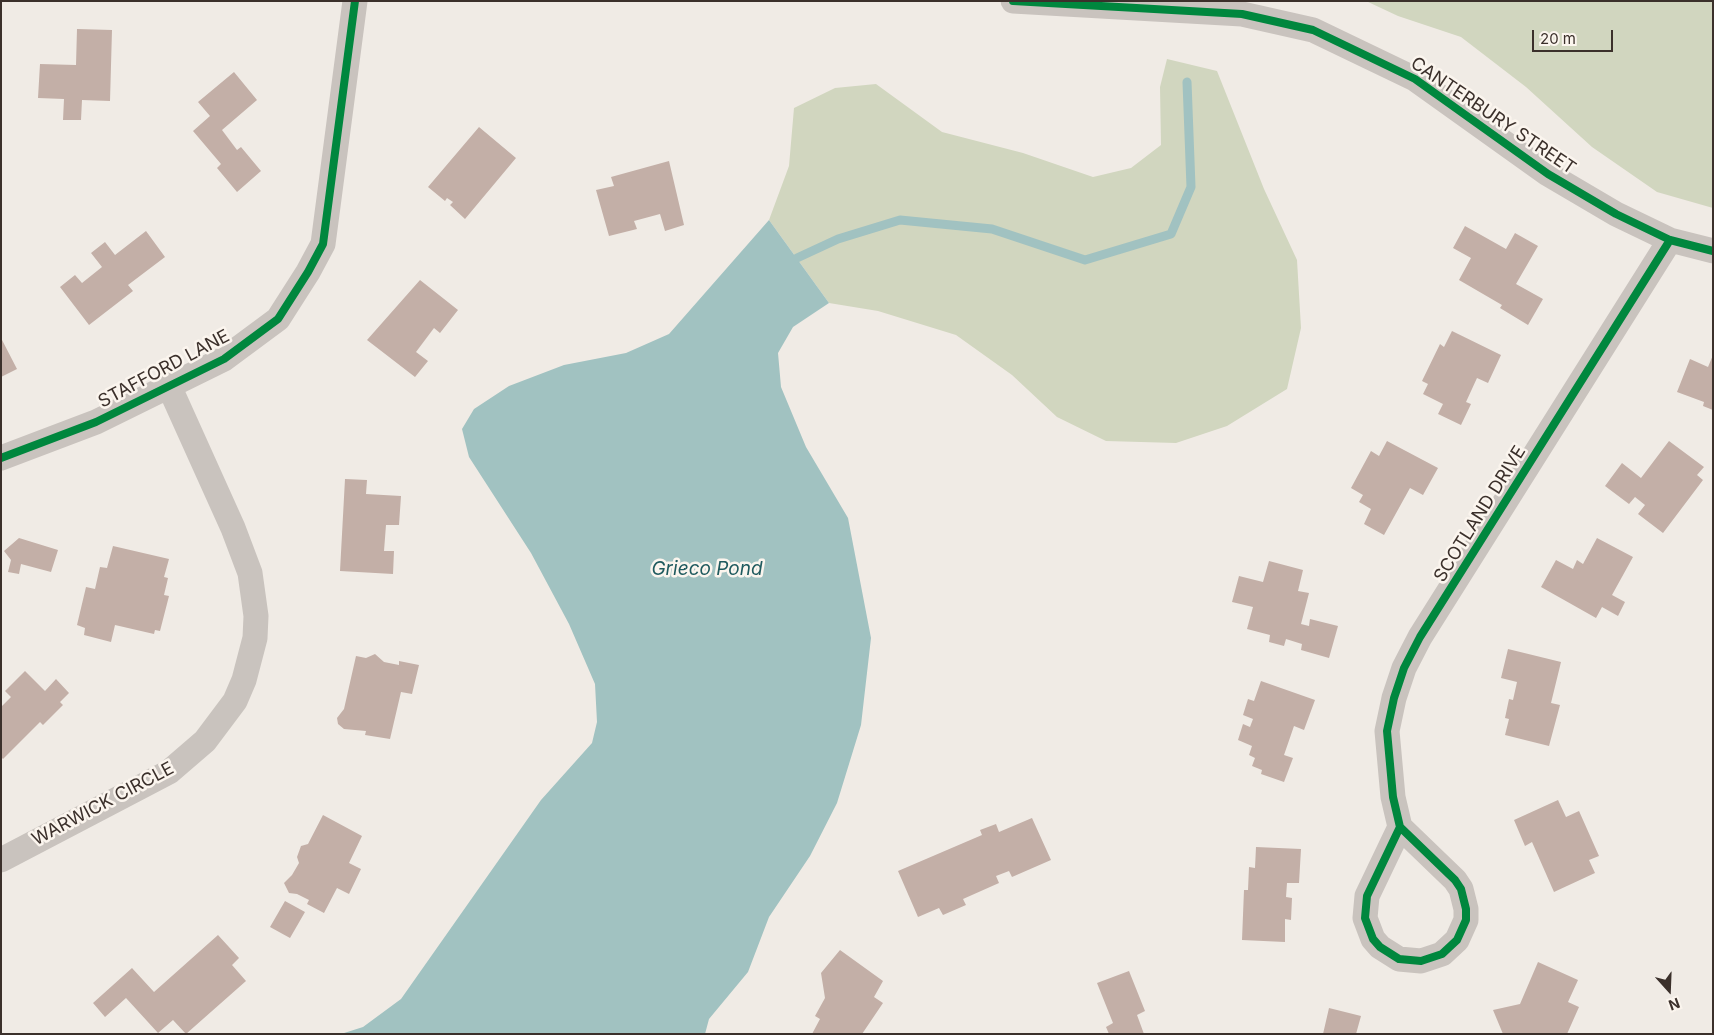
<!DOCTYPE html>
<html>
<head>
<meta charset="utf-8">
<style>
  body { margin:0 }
  #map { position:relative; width:1714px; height:1035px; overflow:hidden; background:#f0ebe5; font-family:Inter,sans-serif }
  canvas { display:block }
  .frame { position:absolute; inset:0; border:2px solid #3b302b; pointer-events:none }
  .north { position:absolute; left:1644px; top:965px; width:50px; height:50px; -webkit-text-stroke:4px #fbf5ee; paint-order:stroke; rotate:160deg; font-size:14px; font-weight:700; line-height:20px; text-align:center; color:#3b302b }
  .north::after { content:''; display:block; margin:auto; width:18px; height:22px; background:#3b302b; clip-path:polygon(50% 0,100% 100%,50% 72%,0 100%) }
  .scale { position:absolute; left:1532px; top:30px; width:81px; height:22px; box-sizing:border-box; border:2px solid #3b302b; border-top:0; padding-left:6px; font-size:15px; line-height:18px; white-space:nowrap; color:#3b302b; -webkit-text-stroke:4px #fbf5ee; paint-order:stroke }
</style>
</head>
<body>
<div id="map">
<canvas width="1714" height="1035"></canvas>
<div class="frame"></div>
<div class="north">N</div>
<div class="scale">20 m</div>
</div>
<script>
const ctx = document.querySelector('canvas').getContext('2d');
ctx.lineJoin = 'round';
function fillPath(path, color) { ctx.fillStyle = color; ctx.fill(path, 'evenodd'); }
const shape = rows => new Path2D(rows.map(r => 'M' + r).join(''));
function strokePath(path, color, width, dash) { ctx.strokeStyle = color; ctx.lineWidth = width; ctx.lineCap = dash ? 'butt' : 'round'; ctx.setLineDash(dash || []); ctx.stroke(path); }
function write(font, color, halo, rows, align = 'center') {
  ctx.font = font + ' Inter,sans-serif'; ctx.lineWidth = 5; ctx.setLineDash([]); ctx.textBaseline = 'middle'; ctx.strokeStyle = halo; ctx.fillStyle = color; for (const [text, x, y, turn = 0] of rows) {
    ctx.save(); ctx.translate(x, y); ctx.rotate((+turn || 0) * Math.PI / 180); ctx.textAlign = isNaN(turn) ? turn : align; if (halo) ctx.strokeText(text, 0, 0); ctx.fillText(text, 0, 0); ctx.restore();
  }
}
fillPath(shape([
  [1366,1,1713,1,1713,208,1657,192,1592,147,1526,87,1461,37,1398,16],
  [1167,59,1217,71,1264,189,1297,260,1301,328,1287,389,1227,426,1176,443,1106,441,1057,417,1012,375,956,335,878,311,829,303,769,220,789,166,794,108,835,88,876,84,942,132,1023,153,1093,177,1131,168,1161,145,1160,87]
]), '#d1d6bf');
fillPath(shape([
  [769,220,829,303,793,327,778,353,781,387,806,447,848,518,871,638,861,725,837,803,810,856,769,917,748,972,709,1019,705,1034,341,1034,363,1027,401,999,541,800,592,743,597,722,595,684,569,624,531,553,469,457,462,429,474,409,509,386,564,365,626,353,669,334]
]), '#a1c2c1');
strokePath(shape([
  [797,258,838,239,900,220,992,229,1085,260,1171,234,1191,187,1187,82]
]), '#a1c2c1', 9);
fillPath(shape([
  [77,29,112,30,110,101,82,100,81,120,63,120,64,99,38,98,40,64,76,65],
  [234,72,257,100,222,130,237,150,241,147,261,171,237,192,217,168,221,164,193,131,210,116,198,102],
  [479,127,516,158,465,219,450,205,453,202,447,198,445,201,428,187],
  [669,161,684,225,665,231,660,214,634,221,637,229,609,236,596,190,614,186,611,177],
  [1465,226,1506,249,1515,233,1538,246,1516,284,1543,299,1528,325,1500,308,1502,305,1459,280,1471,258,1453,248],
  [146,231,165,257,128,285,133,291,89,325,60,287,75,275,82,283,102,267,91,253,105,242,115,255],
  [420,280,458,310,440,333,434,328,416,352,428,361,415,377,367,340],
  [1452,331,1501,355,1488,383,1477,378,1466,402,1471,404,1461,425,1438,414,1443,404,1423,394,1428,384,1422,381,1440,344,1444,347],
  [1,338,17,369,1,377],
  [1713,355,1713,410,1703,406,1704,402,1677,392,1690,359,1708,367],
  [1387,441,1438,468,1423,495,1410,488,1384,535,1364,524,1371,509,1359,502,1363,495,1351,488,1371,451,1379,456],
  [1669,441,1704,467,1697,475,1703,480,1663,533,1638,514,1645,505,1635,497,1629,504,1605,486,1622,463,1641,478],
  [345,479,367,480,366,494,401,496,399,525,386,525,384,551,394,551,393,574,340,571],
  [19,538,58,550,51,572,21,564,19,574,8,572,11,560,4,551],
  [1597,538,1633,557,1612,595,1625,602,1618,616,1602,607,1596,618,1541,587,1556,560,1573,569,1577,560,1583,564],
  [113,546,169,559,164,577,168,578,164,595,169,596,160,631,155,630,154,634,115,625,111,642,84,635,85,628,77,625,86,587,95,589,100,567,107,568],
  [1269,561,1303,570,1298,591,1309,593,1301,624,1309,626,1310,619,1338,626,1329,658,1301,650,1302,644,1286,639,1284,646,1269,642,1270,635,1247,629,1253,607,1232,602,1239,576,1263,582],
  [1508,649,1561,662,1551,703,1560,705,1549,746,1505,735,1509,719,1505,718,1509,699,1513,700,1517,682,1501,678],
  [375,654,384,662,399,665,399,661,419,665,412,694,401,692,390,739,365,735,366,731,344,729,338,724,337,718,344,709,356,656,366,658],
  [25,671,45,691,56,679,69,693,60,702,63,705,43,725,40,722,3,759,1,757,1,707,11,697,5,691],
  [1261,681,1315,700,1304,730,1294,726,1284,755,1293,758,1284,782,1261,774,1262,770,1252,766,1255,758,1249,755,1252,746,1238,740,1243,724,1250,727,1253,719,1243,715,1248,699,1254,701],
  [1558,800,1566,817,1579,811,1599,856,1589,860,1595,873,1554,892,1532,842,1525,846,1514,820],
  [323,815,362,836,349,863,361,869,349,894,337,888,324,913,307,904,309,900,297,894,289,893,284,883,292,875,299,863,297,857,301,846,308,844],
  [1032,818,1051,860,1012,877,1009,871,996,876,999,883,963,899,966,905,943,915,939,908,918,917,898,871,982,835,980,830,996,824,999,832],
  [1256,847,1301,849,1299,883,1287,883,1286,897,1292,898,1291,920,1285,919,1285,942,1242,940,1244,890,1248,890,1249,867,1255,868],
  [285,901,305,912,290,938,270,927],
  [218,935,239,958,232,965,246,981,186,1034,173,1020,158,1033,126,998,105,1017,93,1003,132,968,154,992],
  [840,950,883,981,874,997,883,1003,862,1034,812,1034,820,1019,815,1016,825,998,821,973],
  [1538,962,1578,980,1568,1002,1579,1007,1567,1034,1503,1034,1493,1010,1520,1004],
  [1129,971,1145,1011,1137,1015,1144,1034,1109,1034,1106,1027,1113,1023,1097,983],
  [1329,1008,1361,1016,1356,1034,1323,1034]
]), '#c3afa7');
strokePath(shape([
  [1013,1,1242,14,1313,30,1415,79,1548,174,1616,214,1670,240,1713,251],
  [1,458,96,422,224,359,278,319,308,272,323,244,355,1],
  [1400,827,1367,896,1365,918,1373,939,1380,947,1399,959,1421,961,1442,954,1457,940,1466,920,1466,909,1461,889,1455,880,1400,827,1393,797,1387,731,1394,698,1404,668,1420,637,1670,240],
  [1,860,169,772,205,741,235,701,244,680,255,638,256,616,250,573,233,528,169,386]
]), '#c9c3be', 25);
strokePath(shape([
  [1013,1,1242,14,1313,30,1415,79,1548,174,1616,214,1670,240,1713,251],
  [1,458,96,422,224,359,278,319,308,272,323,244,355,1],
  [1400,827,1367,896,1365,918,1373,939,1380,947,1399,959,1421,961,1442,954,1457,940,1466,920,1466,909,1461,889,1455,880,1400,827,1393,797,1387,731,1394,698,1404,668,1420,637,1670,240]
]), '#00873e', 8);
write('18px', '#3b302b', '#fbf5ee', [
  ["CANTERBURY STREET",1493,116,34],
  ["STAFFORD LANE",164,369,-28],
  ["SCOTLAND DRIVE",1480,514,-58],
  ["WARWICK CIRCLE",103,804,-28]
]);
write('italic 19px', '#1f5a5e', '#fbf5ee', [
  ["Grieco Pond",707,569]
]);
</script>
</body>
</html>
